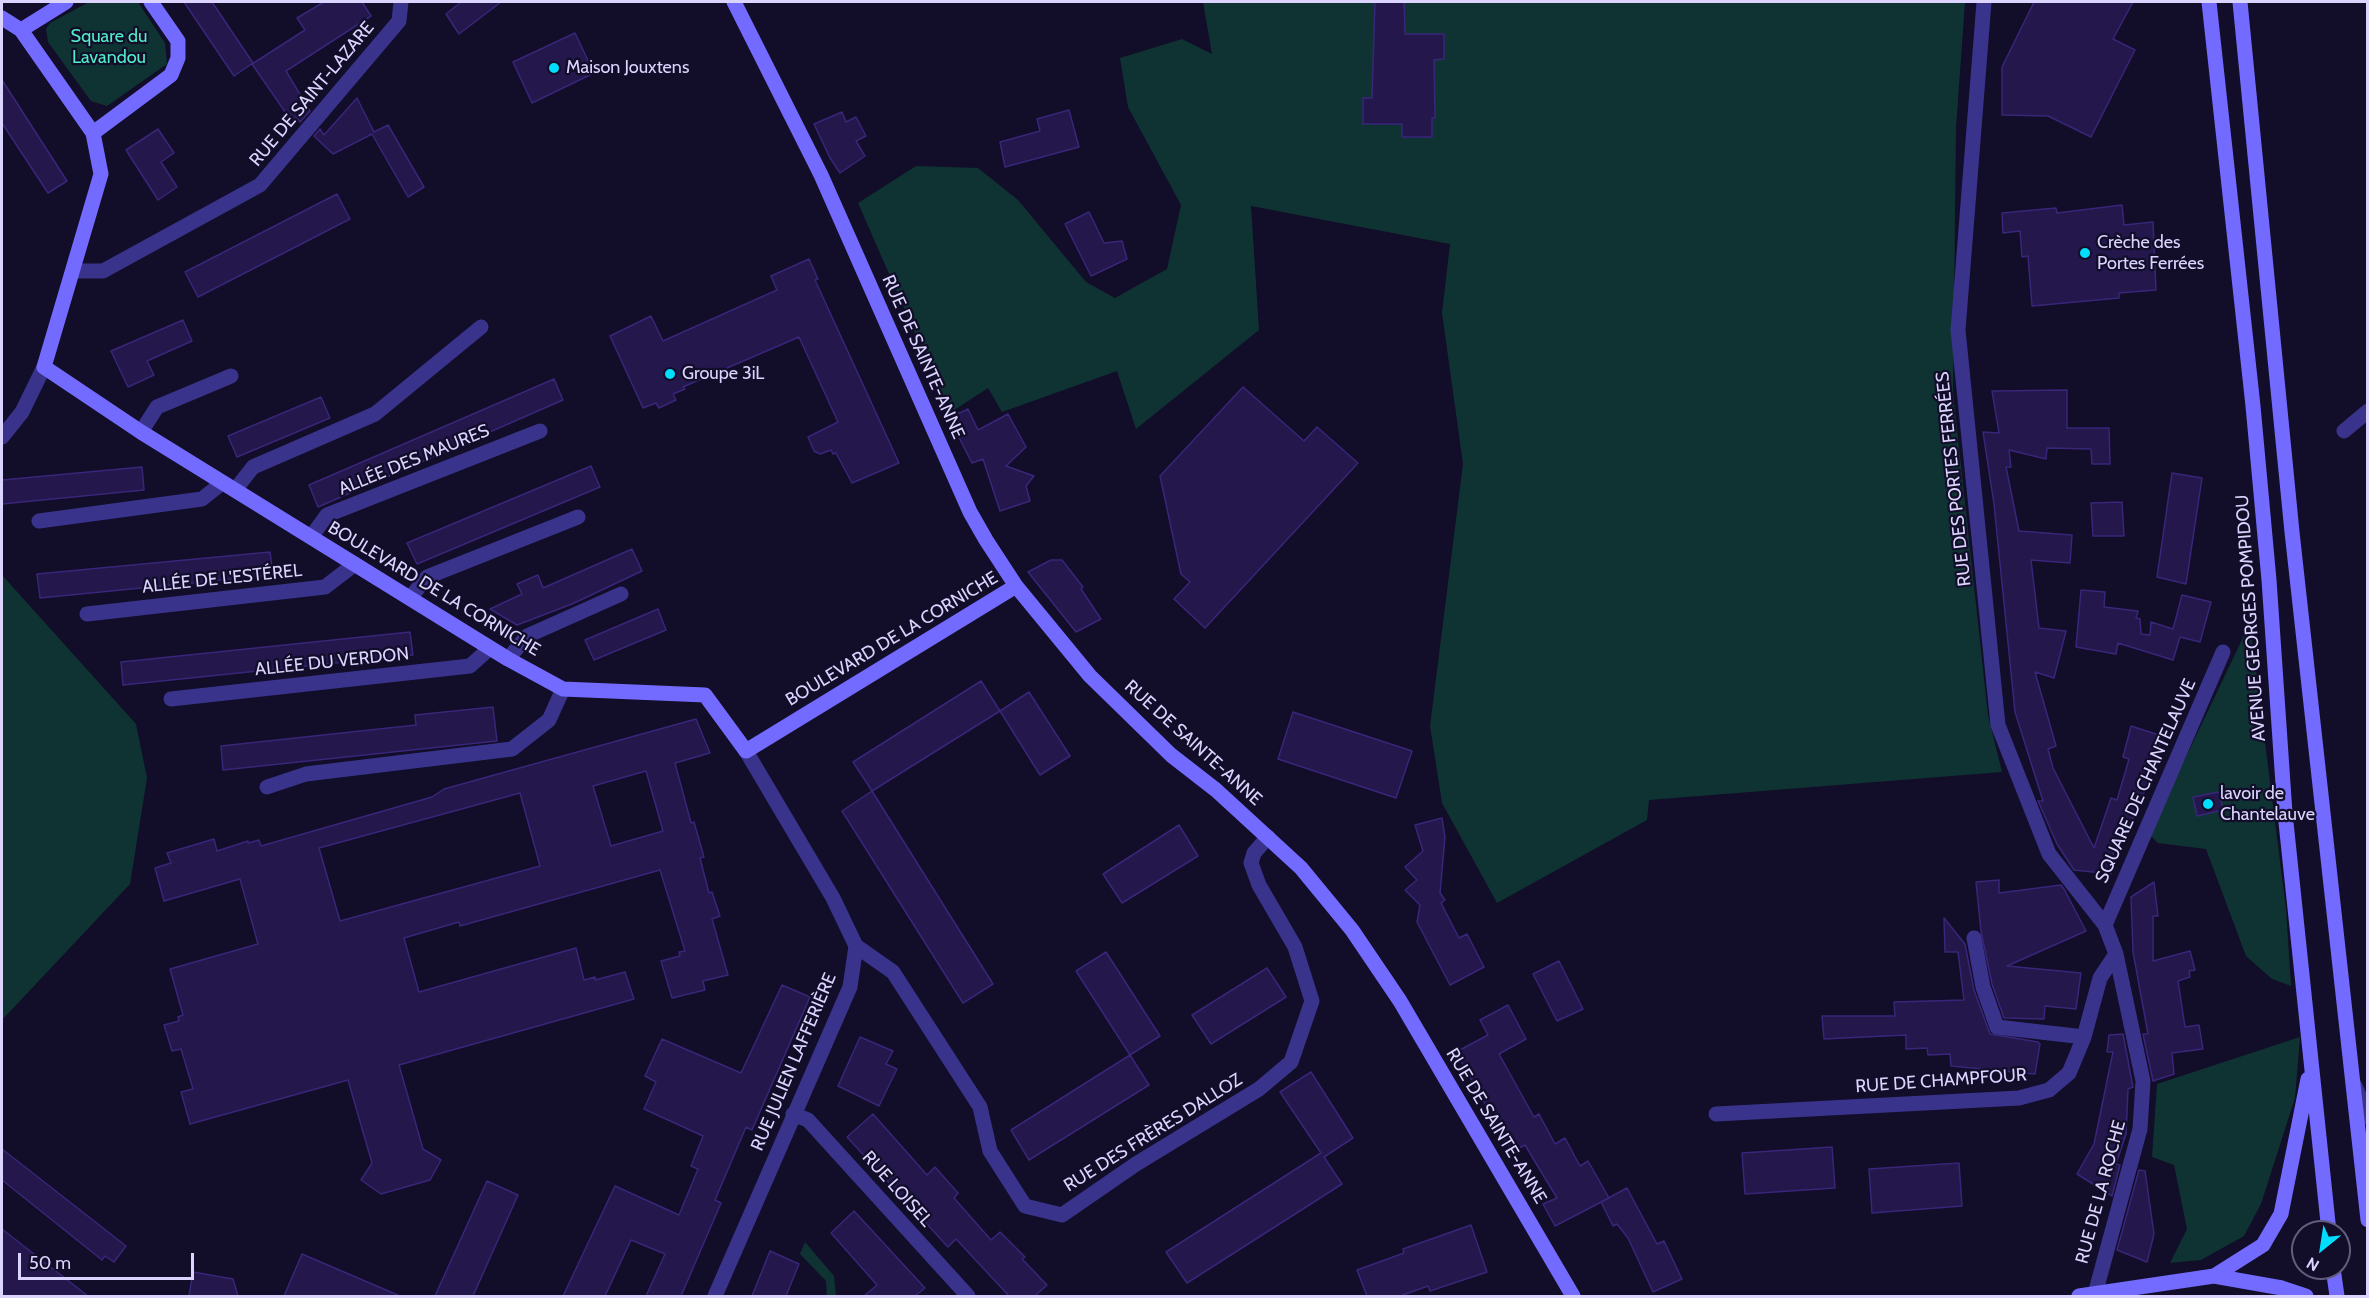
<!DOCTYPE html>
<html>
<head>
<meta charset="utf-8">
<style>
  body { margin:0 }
  #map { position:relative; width:2369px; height:1298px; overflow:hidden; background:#120d28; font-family:Cabin,sans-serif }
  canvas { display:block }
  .frame { position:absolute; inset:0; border:3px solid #dad4ff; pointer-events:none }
  .north { position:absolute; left:2291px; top:1220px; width:60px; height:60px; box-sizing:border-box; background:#120d28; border:2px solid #625d7e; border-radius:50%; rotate:210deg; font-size:16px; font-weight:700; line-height:24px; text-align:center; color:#dad4ff }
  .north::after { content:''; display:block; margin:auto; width:21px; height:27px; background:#00deff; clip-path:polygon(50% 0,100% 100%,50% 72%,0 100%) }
  .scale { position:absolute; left:18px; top:1253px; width:176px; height:27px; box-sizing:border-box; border:3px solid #dad4ff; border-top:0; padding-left:8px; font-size:18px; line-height:21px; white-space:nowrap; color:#dad4ff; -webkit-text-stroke:4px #120d28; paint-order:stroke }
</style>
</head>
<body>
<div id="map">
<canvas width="2369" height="1298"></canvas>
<div class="frame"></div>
<div class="north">N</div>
<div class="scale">50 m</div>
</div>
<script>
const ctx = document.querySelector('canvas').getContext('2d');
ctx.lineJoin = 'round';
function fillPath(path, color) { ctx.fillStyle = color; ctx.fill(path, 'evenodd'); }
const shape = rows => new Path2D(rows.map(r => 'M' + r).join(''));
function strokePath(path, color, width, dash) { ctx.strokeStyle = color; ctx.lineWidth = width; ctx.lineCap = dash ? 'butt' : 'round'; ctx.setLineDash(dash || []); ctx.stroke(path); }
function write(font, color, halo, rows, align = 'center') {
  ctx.font = font + ' Cabin,sans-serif'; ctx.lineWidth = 4.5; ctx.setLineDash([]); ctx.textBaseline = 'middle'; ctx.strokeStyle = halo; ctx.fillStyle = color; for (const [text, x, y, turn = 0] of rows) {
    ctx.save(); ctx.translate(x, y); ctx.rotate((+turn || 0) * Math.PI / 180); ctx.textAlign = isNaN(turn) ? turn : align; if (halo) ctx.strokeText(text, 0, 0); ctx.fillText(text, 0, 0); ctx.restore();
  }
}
fillPath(shape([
  [89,2,138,2,165,43,167,64,107,106,91,101,48,42,46,29,50,23],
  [1203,2,1965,2,1956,128,1953,392,1988,715,2002,772,1649,800,1647,820,1497,903,1442,803,1430,726,1463,464,1442,313,1450,244,1251,206,1259,330,1136,429,1117,371,1002,412,988,388,950,413,858,203,916,166,978,168,1018,200,1086,282,1115,298,1167,269,1181,205,1128,107,1120,58,1182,39,1212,54],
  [2,575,136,724,147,778,130,884,2,1020],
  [2250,623,2286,909,2291,986,2272,979,2246,956,2206,849,2158,843,2149,834],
  [2300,1037,2295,1098,2261,1204,2244,1236,2201,1260,2170,1263,2187,1229,2174,1165,2152,1157,2157,1084],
  [805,1242,834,1276,836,1296,827,1296,826,1281,800,1254]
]), '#0f3333');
const building = shape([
  [184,2,212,2,253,63,234,76,184,2],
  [324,2,362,2,371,16,286,71,310,111,300,122,296,117,292,122,252,64,305,30,297,18,324,2],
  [461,2,501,2,459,34,446,14,461,2],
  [1375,2,1404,2,1405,34,1444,34,1444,59,1434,60,1435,118,1432,118,1432,137,1402,137,1402,124,1363,124,1363,98,1372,98,1375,2],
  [2034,2,2133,2,2113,39,2135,50,2091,137,2048,116,2002,115,2002,67,2034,2],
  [575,33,594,73,532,103,513,62,575,33],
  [2,80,67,181,48,193,2,123,2,80],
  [357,98,374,132,388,125,424,187,408,197,372,134,333,154,314,136,320,129,324,135,357,98],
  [1069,110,1079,147,1005,167,1000,142,1040,131,1037,119,1069,110],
  [842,112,846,122,856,117,866,136,856,141,865,156,840,173,830,158,814,124,842,112],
  [158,129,174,153,161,162,177,187,158,200,126,150,158,129],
  [337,194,350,219,198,297,185,272,337,194],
  [2122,205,2124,225,2153,222,2156,290,2119,293,2119,298,2032,306,2028,256,2022,257,2020,231,2003,233,2002,213,2056,208,2057,213,2122,205],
  [1089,212,1104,243,1122,241,1127,259,1091,276,1065,224,1089,212],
  [809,259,818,279,815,280,899,463,852,483,836,453,833,454,831,450,820,454,814,451,808,437,838,422,799,337,683,387,685,389,673,394,676,400,659,408,656,403,643,408,610,336,651,316,663,341,777,290,771,276,809,259],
  [183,320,192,341,147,361,154,375,128,387,111,351,183,320],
  [554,379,563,400,318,507,309,485,554,379],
  [1243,387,1304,441,1317,427,1358,463,1205,628,1174,599,1190,582,1181,574,1160,476,1243,387],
  [2067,390,2067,428,2109,428,2110,464,2092,464,2091,449,2047,448,2046,459,2009,450,2011,467,2006,467,2019,531,2072,535,2070,563,2031,560,2039,628,2066,631,2054,678,2035,672,2056,746,2048,749,2053,768,2094,848,2111,798,2117,800,2129,759,2123,757,2131,726,2159,735,2160,750,2143,795,2124,840,2114,846,2111,874,2074,870,2057,844,2038,801,2043,801,2015,712,1994,504,1983,432,1999,433,1992,391,2067,390],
  [321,397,330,418,237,457,228,436,321,397],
  [968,409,978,430,1008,414,1026,447,1006,466,1034,476,1026,486,1030,501,1000,511,983,459,972,463,949,418,968,409],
  [591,466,600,487,417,564,407,543,591,466],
  [142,467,144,490,2,504,2,480,142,467],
  [2172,473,2202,478,2186,584,2157,577,2172,473],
  [2122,502,2124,536,2093,536,2091,503,2122,502],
  [632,549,642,571,572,604,517,625,490,609,522,594,517,584,538,575,543,588,632,549],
  [270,552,273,575,40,598,37,574,270,552],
  [1051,560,1062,560,1083,587,1081,589,1101,619,1076,632,1028,572,1051,560],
  [2081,590,2105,592,2104,607,2138,611,2136,618,2140,619,2141,634,2150,635,2151,622,2173,629,2182,595,2211,602,2200,642,2180,637,2173,660,2118,643,2116,654,2076,647,2081,590],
  [658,609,666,630,594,660,585,640,658,609],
  [410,632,413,655,123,685,121,662,410,632],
  [981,681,1000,711,872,791,853,762,981,681],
  [1029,692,1070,756,1040,775,1000,711,1029,692],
  [493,707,497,741,223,770,221,746,416,725,415,715,493,707],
  [1293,712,1412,751,1396,798,1278,759,1293,712],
  [696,719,710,753,675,763,691,823,694,822,704,857,700,858,709,893,712,892,720,916,712,919,728,975,703,981,705,990,672,998,661,961,680,956,679,952,685,951,660,870,460,926,459,922,404,938,419,992,576,948,584,980,595,977,595,980,625,972,634,999,399,1065,423,1149,441,1160,430,1180,381,1194,361,1180,372,1163,348,1080,190,1124,181,1092,193,1089,181,1049,172,1051,164,1025,179,1021,178,1017,183,1015,170,969,258,944,240,879,164,901,155,868,171,863,167,853,214,839,217,851,248,841,248,843,259,840,261,846,432,797,444,789,696,719],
  [646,771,663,831,611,846,593,786,646,771],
  [520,793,540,866,340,921,319,848,520,793],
  [872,791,993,984,963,1003,842,811,872,791],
  [2219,792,2223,810,2197,816,2193,797,2219,792],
  [1442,818,1445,837,1440,893,1445,900,1441,903,1459,938,1467,934,1484,967,1450,985,1417,922,1420,905,1405,890,1417,880,1405,867,1423,851,1415,825,1442,818],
  [1179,825,1198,856,1122,903,1103,874,1179,825],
  [1999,880,1999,893,2061,885,2064,889,2086,931,2007,966,2081,973,2076,1009,2045,1006,2044,1019,2004,1018,1992,984,1981,931,1976,882,1999,880],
  [2154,882,2158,916,2153,916,2153,961,2190,951,2195,970,2189,971,2190,977,2178,981,2185,1027,2199,1025,2203,1049,2172,1053,2174,1074,2153,1081,2143,1034,2148,1034,2133,952,2131,897,2154,882],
  [1944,918,1965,944,1974,990,1990,1034,2038,1042,2040,1044,2035,1074,1951,1066,1950,1054,1928,1055,1927,1048,1906,1049,1906,1035,1824,1039,1822,1016,1895,1016,1894,1002,1964,1000,1958,952,1945,952,1944,918],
  [1106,952,1160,1036,1130,1055,1076,971,1106,952],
  [1559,961,1583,1009,1557,1021,1533,974,1559,961],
  [1267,968,1286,997,1211,1044,1192,1015,1267,968],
  [782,985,810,997,752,1130,746,1127,715,1200,721,1203,681,1296,646,1296,665,1254,631,1240,605,1296,563,1296,615,1186,679,1215,698,1169,691,1166,703,1136,644,1109,656,1082,645,1076,662,1039,741,1073,782,985],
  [1508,1005,1526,1039,1499,1054,1534,1117,1539,1114,1555,1144,1565,1138,1580,1166,1588,1161,1609,1198,1555,1226,1543,1204,1557,1198,1525,1145,1512,1152,1456,1052,1488,1035,1480,1020,1508,1005],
  [2123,1034,2133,1087,2128,1089,2126,1134,2116,1164,2120,1165,2112,1196,2077,1174,2094,1144,2113,1052,2107,1052,2109,1035,2123,1034],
  [860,1037,893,1051,886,1064,897,1069,879,1106,838,1086,860,1037],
  [1130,1055,1149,1085,1029,1160,1011,1130,1130,1055],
  [1311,1072,1353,1138,1324,1157,1342,1184,1187,1283,1166,1252,1321,1153,1280,1092,1311,1072],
  [873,1114,927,1175,935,1167,958,1193,954,1198,991,1240,1000,1232,1025,1257,1022,1259,1047,1285,1035,1296,1009,1296,956,1239,948,1247,847,1137,873,1114],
  [1832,1147,1835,1188,1745,1194,1742,1153,1832,1147],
  [2,1149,126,1246,114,1262,105,1256,102,1260,2,1180,2,1149],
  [1959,1163,1962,1206,1872,1213,1869,1169,1959,1163],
  [2139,1170,2145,1171,2154,1234,2147,1262,2117,1250,2139,1170],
  [487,1181,518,1195,473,1296,435,1296,487,1181],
  [1627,1188,1657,1244,1664,1241,1682,1279,1653,1292,1628,1238,1617,1224,1613,1226,1601,1202,1627,1188],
  [854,1211,925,1288,915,1296,864,1296,877,1285,831,1233,854,1211],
  [1471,1225,1487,1272,1430,1291,1428,1286,1400,1296,1367,1296,1357,1270,1404,1253,1403,1249,1471,1225],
  [2,1229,48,1265,88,1296,2,1296,2,1229],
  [770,1251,799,1264,786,1296,752,1296,770,1251],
  [302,1254,400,1296,284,1296,302,1254],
  [193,1272,233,1279,238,1296,189,1296,193,1272]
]);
fillPath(building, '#23174b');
strokePath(building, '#39267a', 1.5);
strokePath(shape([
  [1984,2,1958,330,1998,725,2049,854,2105,925,2116,954,2143,1081,2140,1129,2095,1294],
  [74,271,103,271,260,185,399,21,401,2],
  [2344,431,2368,411],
  [141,432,157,407,231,376],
  [2,437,22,412,44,367],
  [235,490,253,467,375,414,481,327],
  [39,521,202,499,222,483],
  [311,537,327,515,540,431],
  [410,598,427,577,578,517],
  [87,614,325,587,355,564],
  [508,659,527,636,621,594],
  [171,699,470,666,490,648],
  [267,787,306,774,512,749,549,720,563,689],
  [2105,925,2223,652],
  [1974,938,1983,987,1997,1027,2084,1037],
  [856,946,893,972,980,1107,990,1151,1025,1206,1062,1215,1136,1164,1259,1089,1291,1062,1312,1001,1295,947,1259,885,1251,863,1254,853,1268,837],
  [2355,1086,2368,1117],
  [793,1114,808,1120,968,1296],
  [1716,1114,2019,1098,2049,1090,2069,1073,2084,1037,2100,978,2116,954],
  [715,1296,850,987,856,946,833,898,746,751]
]), '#39338c', 15);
strokePath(shape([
  [734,2,821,175,970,512,986,540,1016,586,1090,676,1171,755,1216,790,1301,868,1352,930,1400,1001,1573,1296],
  [2209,2,2253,406,2269,580,2285,813,2329,1232],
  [2240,2,2292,532,2368,1220],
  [2,18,21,30,93,133,101,174,44,367,141,432,508,659,563,689,705,695,746,751,1016,586],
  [21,30,66,2],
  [93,133,171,75,178,58,178,41,151,2],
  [2333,1268,2337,1296],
  [2214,1276,2263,1245,2281,1214,2308,1079],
  [2079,1296,2214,1276,2282,1288,2306,1296]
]), '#736bff', 15);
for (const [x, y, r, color] of [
  [554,68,6,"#00deff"],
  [2085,253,6,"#00deff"],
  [670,374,6,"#00deff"],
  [2208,804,6,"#00deff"]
]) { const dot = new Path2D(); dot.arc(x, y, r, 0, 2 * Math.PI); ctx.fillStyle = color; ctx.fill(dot); strokePath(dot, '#120d28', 2); }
write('18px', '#52edca', '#120d28', [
  ["Square du",109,37],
  ["Lavandou",109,58]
]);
write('18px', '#dad4ff', '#120d28', [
  ["Maison Jouxtens",566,68],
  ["Crèche des",2097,243],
  ["Portes Ferrées",2097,264],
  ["Groupe 3iL",682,374],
  ["lavoir de",2220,794],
  ["Chantelauve",2220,815]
], 'left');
write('18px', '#dad4ff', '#120d28', [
  ["RUE DE SAINT-LAZARE",312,94,-50],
  ["RUE DE SAINTE-ANNE",923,357,66],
  ["ALLÉE DES MAURES",414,460,-22],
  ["RUE DES PORTES FERRÉES",1954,479,-96],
  ["ALLÉE DE L'ESTÉREL",222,579,-6],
  ["BOULEVARD DE LA CORNICHE",434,589,31],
  ["AVENUE GEORGES POMPIDOU",2251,618,-94],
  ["BOULEVARD DE LA CORNICHE",892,639,-31],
  ["ALLÉE DU VERDON",332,662,-6],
  ["RUE DE SAINTE-ANNE",1193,743,42],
  ["SQUARE DE CHANTELAUVE",2146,781,-66],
  ["RUE JULIEN LAFFERIÈRE",794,1062,-67],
  ["RUE DE CHAMPFOUR",1941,1081,-4],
  ["RUE DE SAINTE-ANNE",1496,1126,59],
  ["RUE DES FRÈRES DALLOZ",1153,1133,-32],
  ["RUE LOISEL",897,1189,48],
  ["RUE DE LA ROCHE",2101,1192,-75]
]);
</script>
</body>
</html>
